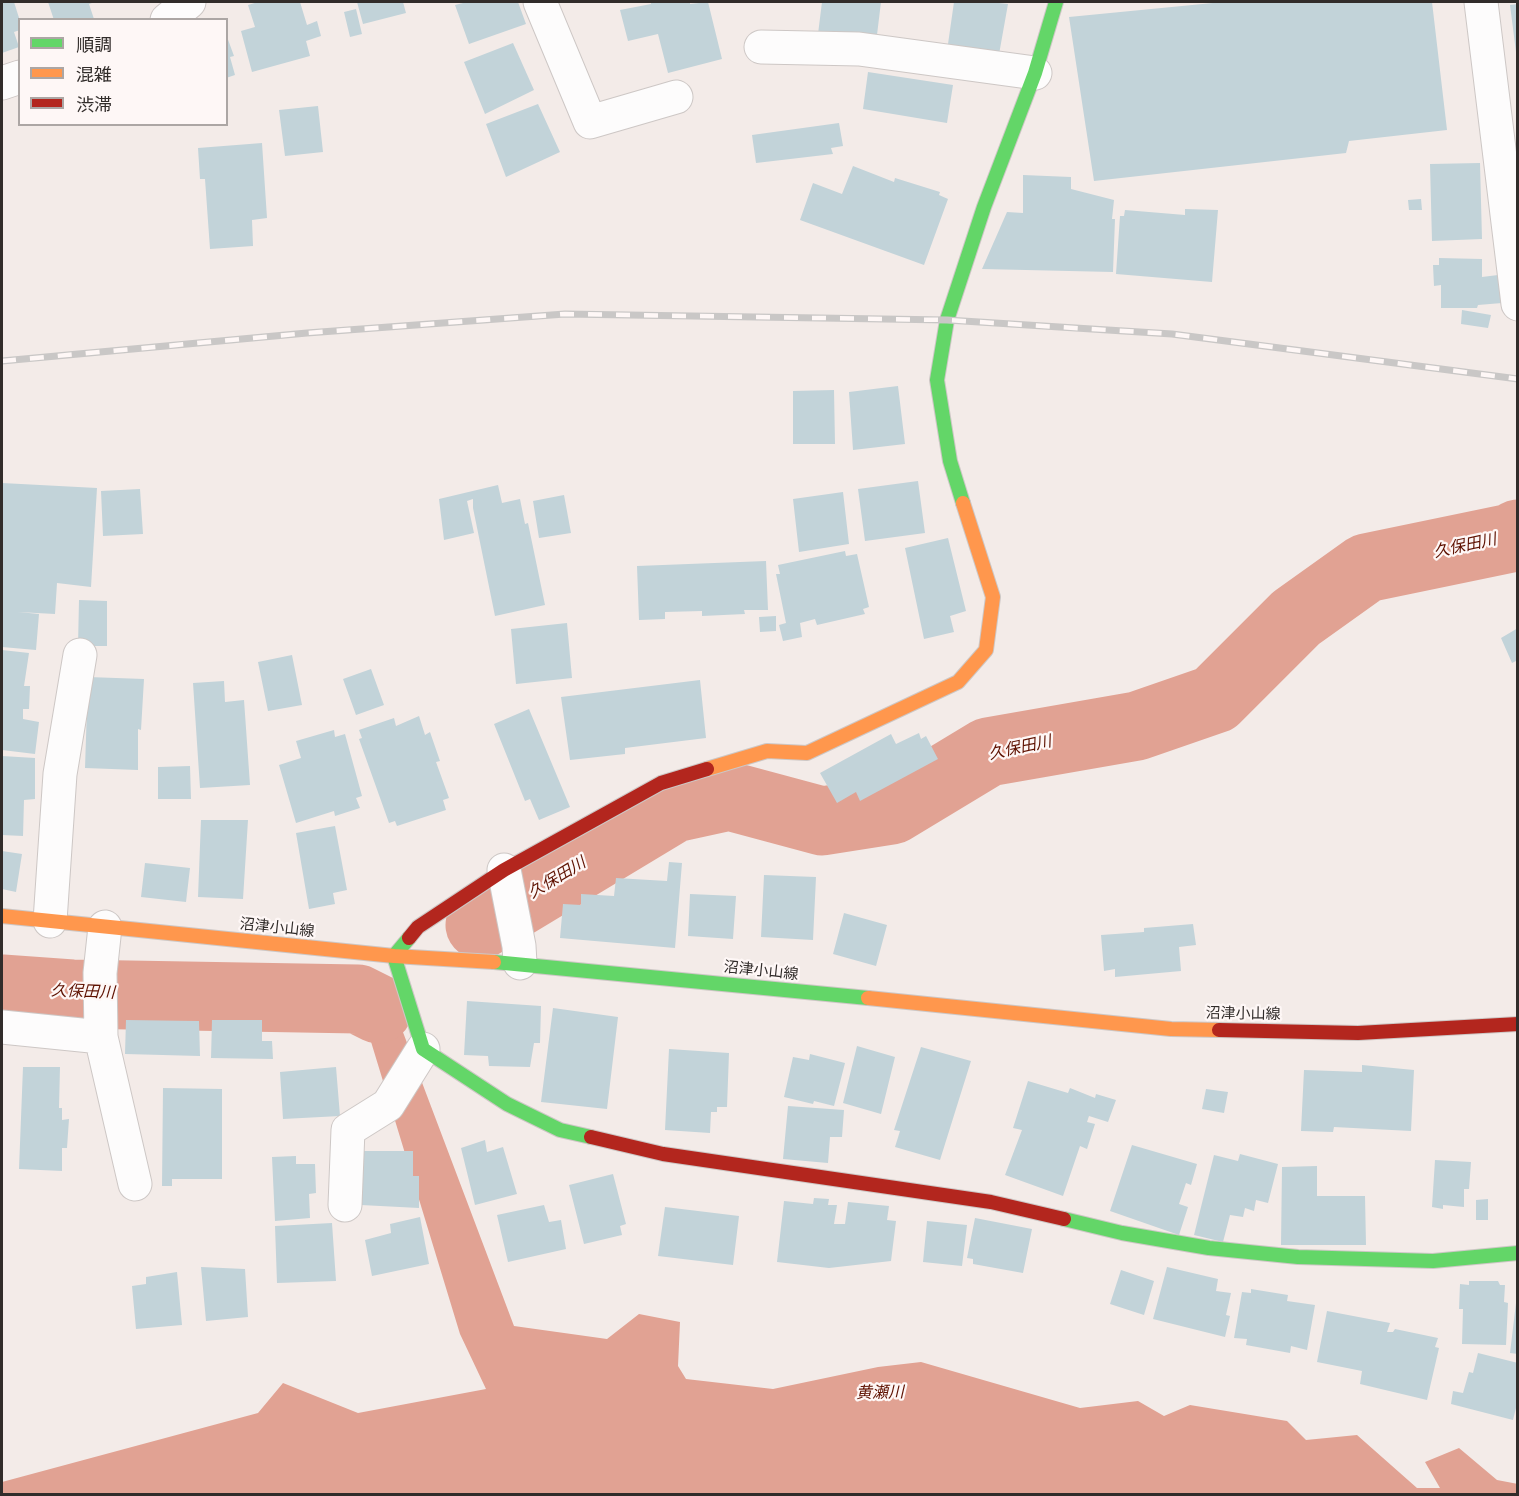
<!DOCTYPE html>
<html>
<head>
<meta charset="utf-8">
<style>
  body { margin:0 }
  #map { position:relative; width:1519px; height:1496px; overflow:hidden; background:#f3ebe8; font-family:Rubik,"Noto Sans JP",sans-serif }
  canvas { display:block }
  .frame { position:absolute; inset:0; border:3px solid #312c2a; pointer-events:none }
  .legend { position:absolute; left:18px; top:18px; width:210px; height:108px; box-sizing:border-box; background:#fef7f6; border:2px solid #aca6a4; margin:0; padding:8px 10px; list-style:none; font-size:18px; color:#312c2a }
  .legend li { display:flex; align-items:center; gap:12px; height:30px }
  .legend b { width:30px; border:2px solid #aca6a4 }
</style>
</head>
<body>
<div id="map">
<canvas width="1519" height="1496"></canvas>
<div class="frame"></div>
<ul class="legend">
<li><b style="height:8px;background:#63d668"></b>順調</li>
<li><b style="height:8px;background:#ff974d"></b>混雑</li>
<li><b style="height:8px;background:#b3261e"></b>渋滞</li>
</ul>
</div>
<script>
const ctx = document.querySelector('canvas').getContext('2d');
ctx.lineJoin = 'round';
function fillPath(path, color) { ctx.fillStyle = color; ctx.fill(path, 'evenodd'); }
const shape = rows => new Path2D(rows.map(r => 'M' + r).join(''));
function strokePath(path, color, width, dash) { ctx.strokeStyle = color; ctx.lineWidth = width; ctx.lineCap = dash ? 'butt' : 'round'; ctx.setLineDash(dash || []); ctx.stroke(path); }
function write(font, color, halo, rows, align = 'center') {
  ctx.font = font + ' Rubik,"Noto Sans JP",sans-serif'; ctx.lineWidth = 4.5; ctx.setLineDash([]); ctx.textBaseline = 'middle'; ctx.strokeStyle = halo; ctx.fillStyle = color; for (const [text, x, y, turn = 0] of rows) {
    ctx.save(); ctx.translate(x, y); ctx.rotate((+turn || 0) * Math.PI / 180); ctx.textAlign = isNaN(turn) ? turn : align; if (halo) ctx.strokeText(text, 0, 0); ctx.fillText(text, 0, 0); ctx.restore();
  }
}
fillPath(shape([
  [358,999,398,1019,514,1326,607,1339,639,1314,680,1322,678,1366,686,1379,773,1389,878,1367,921,1362,1080,1408,1138,1401,1164,1416,1190,1405,1287,1421,1306,1440,1357,1435,1417,1488,1440,1488,1425,1462,1459,1448,1497,1480,1518,1484,1517,1494,2,1494,2,1482,258,1413,283,1383,358,1413,486,1389,460,1334]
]), '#e1a293');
strokePath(shape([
  [480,925,674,808,729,796,822,821,892,810,988,752,1137,726,1215,699,1296,618,1366,568,1511,538,1518,534],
  [2,989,72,994,358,999,378,1009]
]), '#e1a293', 69);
fillPath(shape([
  [7,2,14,2,20,21,20,30,14,32,19,47,2,53,2,3],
  [48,2,95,2,89,4,94,19,54,20],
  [258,2,300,2,307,25,317,21,321,36,306,41,310,56,252,72,241,31,255,27,248,5],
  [357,2,403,2,406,13,363,24],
  [467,2,518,2,526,24,469,44,455,5],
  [651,2,690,2,690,4,708,2,722,59,668,73,658,34,628,41,620,10,651,4],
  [822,2,881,2,876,43,818,34],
  [954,2,990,2,1008,4,998,60,947,51],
  [1223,2,1432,2,1447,130,1349,141,1346,153,1094,181,1069,17],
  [1518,4,1518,52,1516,52,1510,5],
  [356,9,362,34,350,37,344,12],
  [226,34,234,56,230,57,235,75,226,78],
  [513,43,534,90,485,114,464,62],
  [868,72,953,85,947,123,863,109],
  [538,104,560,152,506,177,486,124],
  [318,106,323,152,285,156,279,110],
  [839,123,843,146,831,148,833,154,756,163,752,135],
  [262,143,267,218,252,220,253,246,210,249,205,179,200,179,198,148],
  [1480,163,1482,239,1432,241,1430,164],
  [853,166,894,182,895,178,940,192,939,195,948,199,924,265,800,220,813,183,842,194],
  [1023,175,1071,177,1071,189,1114,200,1112,219,1115,219,1113,272,982,269,1007,212,1023,213],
  [1421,199,1422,210,1409,210,1408,200],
  [1185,209,1218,210,1212,282,1116,274,1120,216,1124,216,1125,210,1185,215],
  [1439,258,1482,259,1482,277,1498,275,1502,303,1478,305,1477,308,1441,308,1441,285,1434,286,1433,265,1439,265],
  [1462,310,1491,315,1488,328,1461,324],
  [898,386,905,444,853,450,849,392],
  [834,390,835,444,793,444,793,391],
  [918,481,925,533,865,541,858,489],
  [2,483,97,488,91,587,57,583,55,614,18,612,39,614,36,650,2,647],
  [498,485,502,503,520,499,525,524,528,523,545,605,495,616,473,508,473,499,467,501,474,533,444,540,439,499],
  [140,489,143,534,103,536,101,491],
  [843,492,849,544,799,552,793,499],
  [564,495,571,533,539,538,533,501],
  [948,538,966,611,950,616,954,632,924,639,905,548],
  [845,551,846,556,857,554,869,607,863,609,865,614,817,625,815,619,800,623,802,637,783,641,779,625,786,623,776,574,780,574,778,565],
  [766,561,768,610,744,610,745,614,702,616,702,611,665,612,665,619,639,620,637,566],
  [79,600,107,601,107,646,78,646],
  [776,616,776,631,760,632,759,617],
  [567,623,572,678,516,684,511,629],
  [1518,628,1518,660,1512,663,1501,638],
  [2,650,29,653,24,686,30,686,29,709,23,709,23,719,39,722,35,754,2,750],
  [292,655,302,705,268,711,258,662],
  [371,669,384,705,356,715,343,679],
  [88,677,144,679,141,730,138,729,138,770,85,768],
  [700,680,706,738,625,748,625,754,570,760,561,697],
  [224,681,225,702,244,700,250,785,200,788,193,683],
  [529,709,570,807,539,820,530,799,525,801,494,724],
  [419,716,425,735,430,732,440,761,436,762,449,798,443,800,446,810,397,826,395,821,389,823,359,739,362,738,359,730,394,718,396,726],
  [334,730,335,737,345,734,362,796,356,798,360,808,335,816,334,811,296,823,279,765,301,758,296,741],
  [919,733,921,739,926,736,938,759,860,801,856,792,837,803,820,773,891,734,896,744],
  [2,756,35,758,35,799,24,800,23,836,2,835],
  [190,766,191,799,158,799,158,767],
  [201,820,248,820,243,899,198,897],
  [335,826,347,890,333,893,335,904,309,909,296,833],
  [2,851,22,854,16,892,2,889],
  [669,862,682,863,675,948,560,938,563,904,581,905,581,894,614,896,616,878,667,881],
  [145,863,190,868,186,902,141,897],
  [764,875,816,877,813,940,761,937],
  [690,894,736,896,733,939,688,936],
  [844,913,887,925,876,966,833,954],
  [1193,924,1196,945,1179,947,1181,971,1115,977,1115,969,1104,971,1101,935,1144,932,1144,928],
  [467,1001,541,1006,540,1043,534,1043,530,1067,489,1066,488,1056,464,1055],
  [553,1008,618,1017,607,1109,541,1102],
  [126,1020,199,1021,200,1056,125,1054],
  [212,1020,262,1020,262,1041,272,1041,273,1059,211,1058],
  [857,1046,895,1057,881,1114,843,1103],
  [921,1047,971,1061,940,1160,895,1147,900,1131,894,1130],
  [669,1049,729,1053,727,1107,717,1107,717,1112,711,1112,710,1133,665,1130],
  [810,1054,845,1063,834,1106,814,1101,813,1104,784,1097,793,1057,809,1060],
  [1362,1065,1414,1070,1411,1131,1334,1127,1333,1132,1301,1131,1304,1070,1362,1072],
  [23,1067,60,1067,59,1108,62,1108,62,1120,69,1119,67,1148,62,1148,62,1171,19,1169],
  [336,1067,340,1116,283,1119,280,1072],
  [1028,1081,1068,1093,1070,1088,1095,1098,1096,1094,1116,1100,1108,1122,1089,1116,1087,1122,1095,1124,1087,1149,1080,1146,1063,1196,1005,1175,1022,1130,1013,1128],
  [163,1088,222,1089,222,1179,172,1179,172,1186,162,1186],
  [1206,1089,1228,1092,1224,1113,1202,1109],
  [788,1106,844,1110,842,1137,830,1137,828,1163,783,1159],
  [485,1140,487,1152,503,1147,517,1194,475,1205,461,1148],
  [1132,1145,1197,1164,1191,1185,1186,1183,1179,1204,1188,1207,1179,1235,1110,1211],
  [362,1151,413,1151,413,1176,419,1176,419,1208,361,1205],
  [1240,1154,1278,1164,1268,1203,1256,1200,1254,1211,1245,1208,1243,1217,1230,1215,1223,1242,1194,1235,1214,1155,1238,1161],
  [296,1156,296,1164,315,1164,316,1193,309,1194,310,1218,275,1221,272,1157],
  [1435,1160,1471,1162,1469,1189,1464,1189,1464,1207,1443,1205,1443,1209,1432,1207],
  [1317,1166,1317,1196,1365,1196,1366,1245,1281,1245,1282,1167],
  [613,1174,626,1224,620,1226,622,1235,584,1244,569,1185],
  [814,1198,829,1199,828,1205,837,1205,834,1224,845,1224,848,1202,889,1206,887,1220,896,1221,891,1261,829,1268,777,1262,784,1201,813,1204],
  [1488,1199,1488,1220,1476,1220,1476,1200],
  [544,1205,549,1222,561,1220,566,1249,508,1262,497,1215],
  [665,1207,739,1216,733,1265,658,1256],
  [420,1217,429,1264,372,1276,365,1240,391,1233,390,1224],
  [975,1218,1032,1229,1023,1273,973,1264,973,1259,967,1258],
  [927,1221,967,1225,962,1266,923,1262],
  [332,1223,336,1281,277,1283,275,1226],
  [201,1267,245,1269,248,1317,206,1321],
  [1167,1267,1218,1279,1216,1291,1231,1293,1226,1315,1230,1316,1225,1337,1153,1319],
  [1121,1270,1154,1281,1144,1315,1110,1304],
  [177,1272,182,1325,136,1329,132,1286,146,1284,146,1277],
  [1469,1281,1498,1281,1500,1285,1505,1285,1504,1302,1508,1303,1506,1345,1462,1344,1463,1309,1459,1309,1460,1284,1469,1285],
  [1251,1289,1288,1295,1287,1301,1315,1305,1307,1350,1291,1346,1290,1353,1246,1345,1247,1339,1234,1338,1242,1292,1251,1293],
  [1516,1303,1518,1303,1518,1354,1510,1353],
  [1327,1311,1390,1323,1387,1332,1393,1332,1395,1329,1438,1338,1435,1347,1439,1348,1427,1400,1360,1384,1362,1371,1317,1362],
  [1478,1353,1518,1363,1518,1400,1513,1420,1451,1404,1453,1391,1463,1393,1469,1372,1473,1373]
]), '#c2d3d9');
const street = shape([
  [540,2,590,122,676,97],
  [1481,2,1518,304],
  [167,20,189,2],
  [761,47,859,49,1035,73],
  [2,83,20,77],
  [504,870,519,946,520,963],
  [50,921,60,774,80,655],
  [2,1027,101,1037,100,973,105,927],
  [101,1037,135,1184],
  [345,1205,348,1130,388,1105,423,1049]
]);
const fast = shape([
  [963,503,950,461,937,380,947,320,984,207,1035,73,1056,2],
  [409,938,394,956,423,1049,507,1104,560,1130,591,1137],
  [494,962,868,998],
  [1064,1219,1122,1233,1209,1248,1298,1257,1433,1261,1518,1253]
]);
const slow = shape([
  [707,769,767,751,807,753,958,682,986,650,993,597,963,503],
  [2,916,394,956,494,962],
  [868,998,1171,1029,1219,1030]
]);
const jam = shape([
  [409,938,418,927,504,870,661,783,707,769],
  [1219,1030,1358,1033,1518,1024],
  [591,1137,663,1154,991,1202,1064,1219]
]);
strokePath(street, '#cdc7c5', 35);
strokePath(fast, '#cdc7c5', 16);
strokePath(slow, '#cdc7c5', 16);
strokePath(jam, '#cdc7c5', 16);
strokePath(street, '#fdfcfc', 33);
strokePath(fast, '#63d668', 14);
strokePath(slow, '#ff974d', 14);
strokePath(jam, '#b3261e', 14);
const rail = shape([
  [2,361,307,333,565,314,947,320,1172,334,1518,379]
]);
strokePath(rail, '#c9c7c6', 7);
strokePath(rail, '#fef7f6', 4.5, [14]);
write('15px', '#312c2a', '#fef7f6', [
  ["沼津小山線",277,928,6],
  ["沼津小山線",761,971,6],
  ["沼津小山線",1243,1014,1]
]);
write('italic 16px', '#5e1100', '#fef7f6', [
  ["久保田川",1465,546,-12],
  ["久保田川",1020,748,-12],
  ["久保田川",557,878,-31],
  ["久保田川",83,992,2],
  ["黄瀬川",880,1393,-1]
]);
</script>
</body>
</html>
